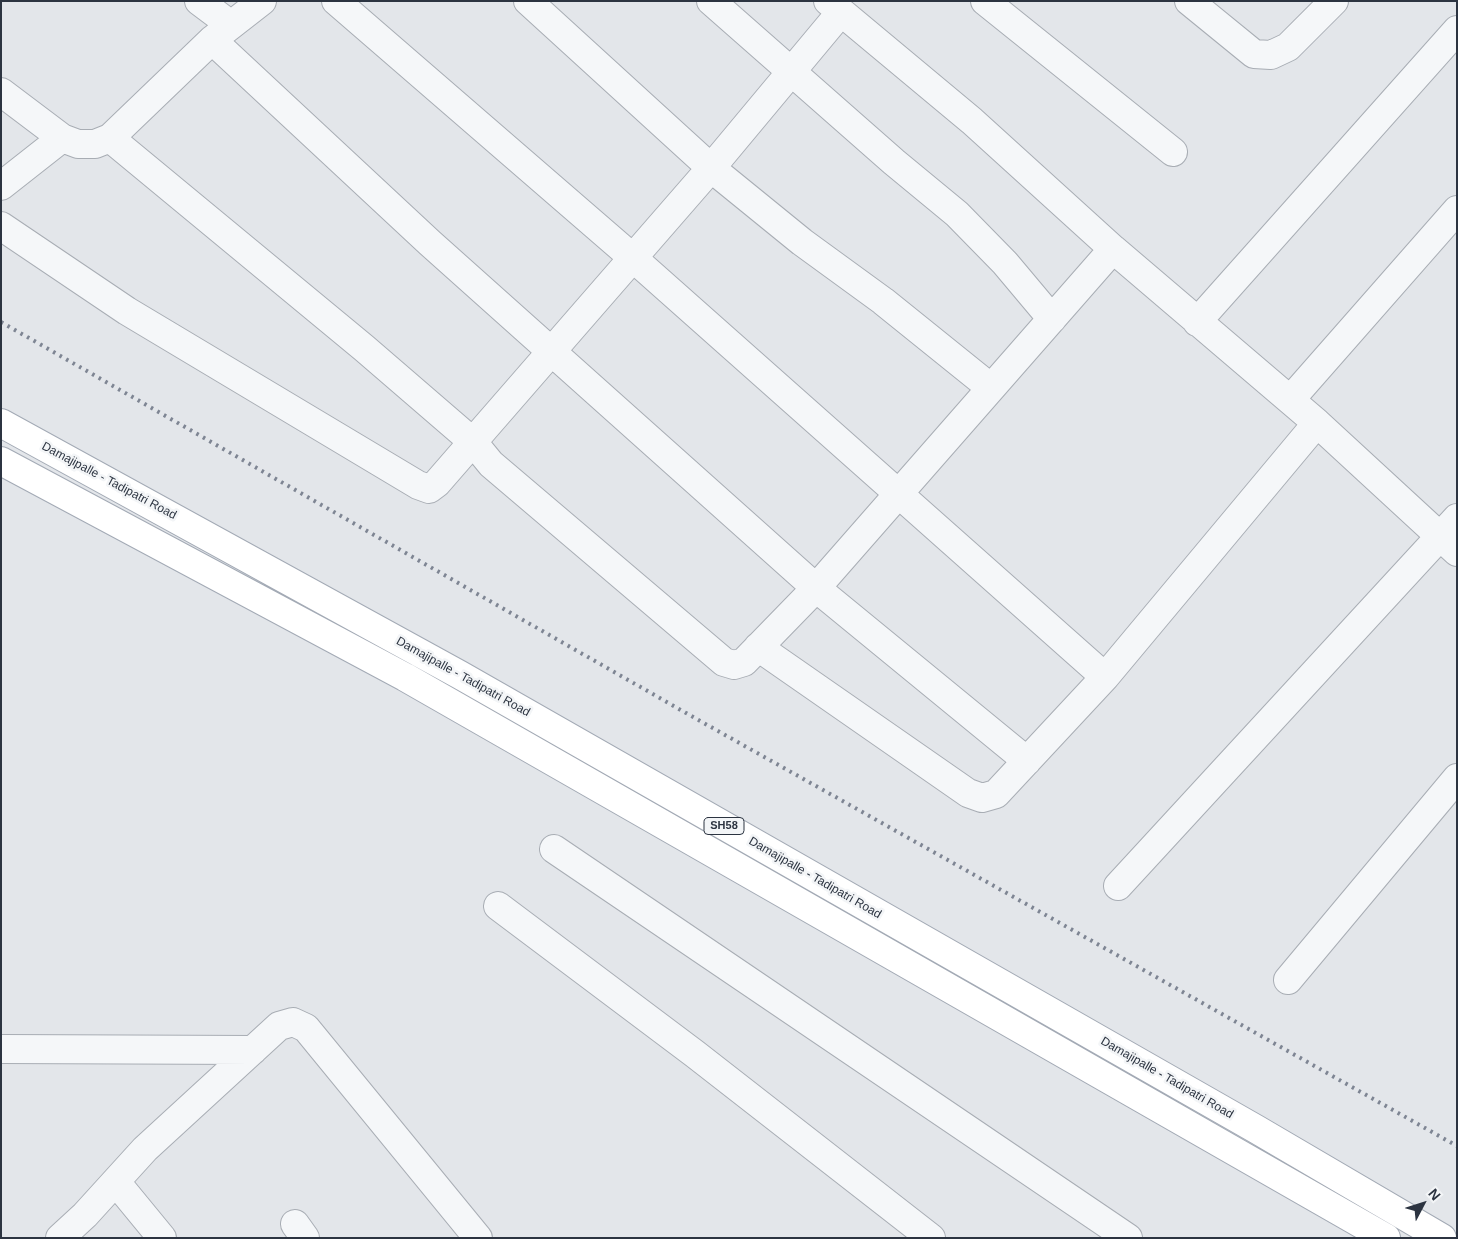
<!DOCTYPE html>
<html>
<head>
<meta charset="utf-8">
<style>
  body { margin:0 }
  #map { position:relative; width:1458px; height:1239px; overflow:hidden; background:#e3e6ea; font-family:Arial,sans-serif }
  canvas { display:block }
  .frame { position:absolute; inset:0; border:2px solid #2c3441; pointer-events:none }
  .north { position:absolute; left:1398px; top:1179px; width:50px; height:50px; -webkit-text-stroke:4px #f3f5f7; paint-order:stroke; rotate:50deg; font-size:14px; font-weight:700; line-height:20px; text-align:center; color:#2c3441 }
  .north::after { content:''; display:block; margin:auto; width:18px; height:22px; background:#2c3441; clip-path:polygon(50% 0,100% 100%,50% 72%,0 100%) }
</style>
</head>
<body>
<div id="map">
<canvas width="1458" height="1239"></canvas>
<div class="frame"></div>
<div class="north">N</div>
</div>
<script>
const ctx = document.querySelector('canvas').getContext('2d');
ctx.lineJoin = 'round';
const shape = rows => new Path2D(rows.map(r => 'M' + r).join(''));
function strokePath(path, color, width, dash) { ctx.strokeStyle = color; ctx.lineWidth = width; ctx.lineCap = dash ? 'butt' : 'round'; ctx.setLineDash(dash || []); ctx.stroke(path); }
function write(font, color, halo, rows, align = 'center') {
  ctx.font = font + ' Arial,sans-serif'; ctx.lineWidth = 5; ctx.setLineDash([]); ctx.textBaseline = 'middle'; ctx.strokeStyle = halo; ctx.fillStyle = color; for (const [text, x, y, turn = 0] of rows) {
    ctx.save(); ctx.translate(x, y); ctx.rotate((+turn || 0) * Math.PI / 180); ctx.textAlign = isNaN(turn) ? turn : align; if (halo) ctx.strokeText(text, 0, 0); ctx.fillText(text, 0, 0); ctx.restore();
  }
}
const street = shape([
  [199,1,231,25],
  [336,1,633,258,1105,677],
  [528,1,711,168,802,242,883,301,991,388],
  [711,1,894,162,957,214,1005,263,1052,319],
  [828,1,972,121,1113,249,1317,423,1457,552],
  [985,1,1173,152],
  [1189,1,1254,54,1271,55,1288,47,1334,1],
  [212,40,430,243,816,588,1027,761],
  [1,92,62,138,78,144,95,144,110,138,212,40,262,1],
  [110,138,364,348,473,442,491,464,724,662,734,665,744,662,816,588,1113,249],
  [1,186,62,138],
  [1,226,127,311,418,485,429,489,437,483,711,168,841,12],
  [1197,322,1457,30],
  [1290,400,1457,210],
  [758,647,968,793,982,798,996,794,1105,677,1317,423],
  [554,849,1128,1238],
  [1118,886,1457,518],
  [498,906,695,1054,931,1238],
  [1288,980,1457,778],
  [1,1049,253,1050],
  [116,1182,162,1238],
  [295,1224,305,1238],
  [60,1238,85,1215,145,1149,279,1026,293,1022,306,1028,478,1238]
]);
const primary = shape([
  [1,423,460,675,1256,1129,1442,1238],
  [1,461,405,677,1386,1238]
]);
strokePath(street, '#a8adb4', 30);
strokePath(primary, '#a3aab5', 30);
strokePath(street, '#f5f7f9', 28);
strokePath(primary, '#fff', 28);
strokePath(shape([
  [1,322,686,713,1457,1146]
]), '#7e8593', 4, [2.5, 5]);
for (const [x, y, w] of [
  [724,826,40]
]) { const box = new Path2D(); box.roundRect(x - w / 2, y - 8.5, w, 17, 4); ctx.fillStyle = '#f3f5f7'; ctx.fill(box); strokePath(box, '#2c3441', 1); }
write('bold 11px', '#2c3441', null, [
  ["SH58",724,826]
]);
write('12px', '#2c3441', '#f3f5f7', [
  ["Damajipalle - Tadipatri Road",109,481,28],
  ["Damajipalle - Tadipatri Road",463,677,29],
  ["Damajipalle - Tadipatri Road",815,878,30],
  ["Damajipalle - Tadipatri Road",1167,1078,30]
]);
</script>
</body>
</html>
